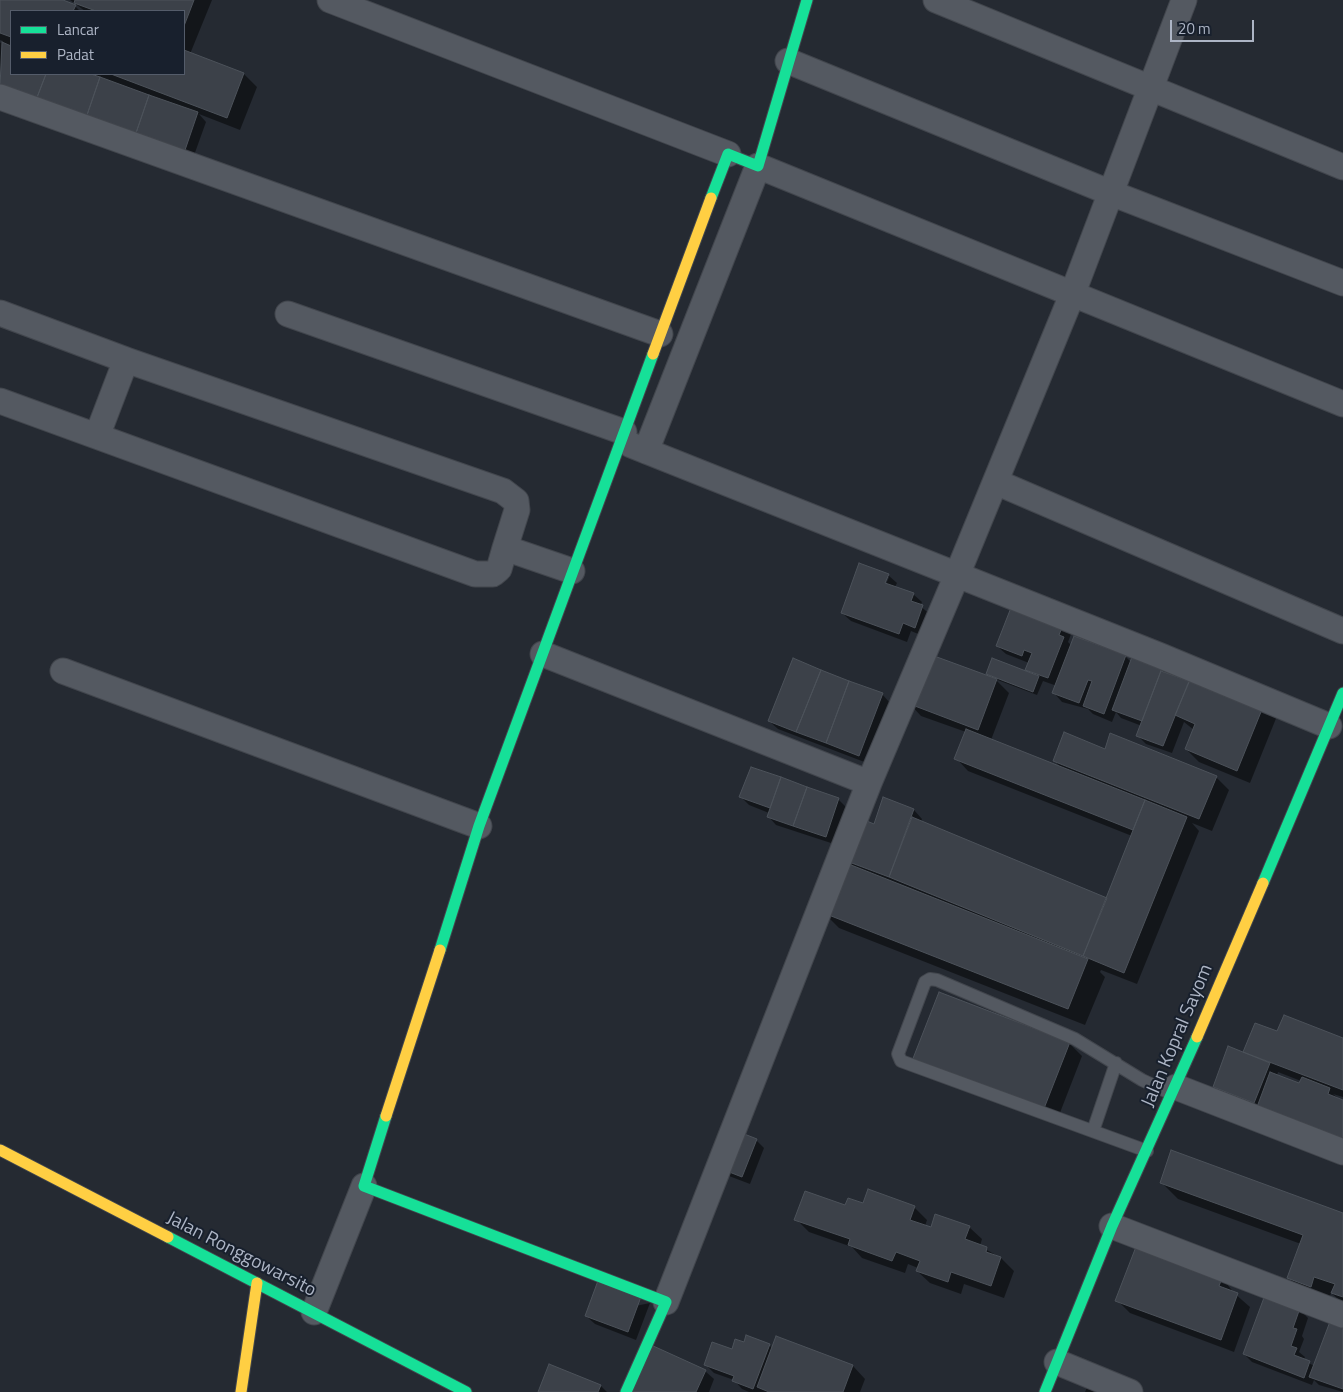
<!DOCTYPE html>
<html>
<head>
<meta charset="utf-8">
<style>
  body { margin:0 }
  #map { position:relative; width:1343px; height:1392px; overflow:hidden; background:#252a32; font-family:"Titillium Web",sans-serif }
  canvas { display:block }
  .legend { position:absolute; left:10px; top:10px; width:175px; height:65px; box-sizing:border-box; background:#18202d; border:1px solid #545c6a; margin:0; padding:6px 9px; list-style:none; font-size:15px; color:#adb5c5 }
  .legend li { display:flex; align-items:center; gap:10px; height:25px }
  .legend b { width:25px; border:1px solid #545c6a }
  .scale { position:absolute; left:1170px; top:20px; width:84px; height:22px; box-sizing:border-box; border:2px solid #adb5c5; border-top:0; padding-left:6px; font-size:15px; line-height:18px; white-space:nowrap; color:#adb5c5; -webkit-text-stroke:4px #18202d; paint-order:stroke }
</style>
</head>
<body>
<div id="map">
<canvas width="1343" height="1392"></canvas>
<ul class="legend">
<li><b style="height:6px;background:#16e098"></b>Lancar</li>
<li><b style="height:6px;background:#ffcf43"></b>Padat</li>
</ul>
<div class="scale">20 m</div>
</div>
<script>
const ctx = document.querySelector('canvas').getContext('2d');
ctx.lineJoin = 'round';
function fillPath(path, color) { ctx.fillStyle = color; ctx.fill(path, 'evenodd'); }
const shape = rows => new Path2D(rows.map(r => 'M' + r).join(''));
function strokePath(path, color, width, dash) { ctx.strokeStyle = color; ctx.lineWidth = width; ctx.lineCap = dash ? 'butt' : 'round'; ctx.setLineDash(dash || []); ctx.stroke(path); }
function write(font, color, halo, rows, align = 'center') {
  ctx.font = font + ' "Titillium Web",sans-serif'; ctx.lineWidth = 4; ctx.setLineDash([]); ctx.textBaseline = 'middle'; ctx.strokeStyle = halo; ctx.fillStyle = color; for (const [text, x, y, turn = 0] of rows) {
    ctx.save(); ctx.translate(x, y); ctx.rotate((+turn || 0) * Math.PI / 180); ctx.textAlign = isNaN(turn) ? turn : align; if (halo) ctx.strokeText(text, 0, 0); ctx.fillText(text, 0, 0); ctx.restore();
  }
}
fillPath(shape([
  [0,0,59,0,75,6,80,11,11,11,11,74,87,74,95,77,92,74,184,74,184,11,85,11,70,0,212,0,190,54,244,74,257,87,240,130,199,114,206,122,192,161,0,92,0,43,3,41,0,40],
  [888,575,897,583,895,587,913,594,922,602,920,606,931,615,923,636,911,631,907,642,851,621,842,613],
  [886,577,889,577,884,589,882,588],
  [1014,602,1073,629,1068,642,1072,646,1125,656,1131,662,1173,670,1170,676,1277,716,1250,783,1199,762,1186,749,1194,730,1184,722,1172,753,1146,744,1138,736,1142,726,1121,718,1116,712,1112,722,1093,714,1088,709,1062,702,1054,693,1057,686,1043,681,1037,695,995,679,1009,693,991,740,1062,769,1054,760,1105,750,1216,777,1229,790,1212,831,1192,823,1199,831,1137,984,1101,970,1100,972,1105,977,1085,1025,839,928,822,911,843,859,874,825,884,799,914,810,922,819,921,822,1107,899,1132,836,968,771,956,758,966,732,921,716,909,703,992,678,987,674,1032,675,1027,670,1029,663,1006,654,997,646],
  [882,694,890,703,867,763,778,729,769,721],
  [752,768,838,799,847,808,834,844,776,825,768,816,769,813,749,805,741,797],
  [1255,1024,1278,1033,1343,1039,1343,1097,1333,1094,1343,1102,1343,1148,1222,1095,1214,1086,1244,1054],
  [1278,1072,1301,1081,1300,1085,1277,1076],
  [1069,1043,1082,1056,1056,1123,927,1074],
  [756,1140,764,1148,750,1184,729,1176,721,1168],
  [1161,1182,1343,1214,1343,1303,1331,1293,1328,1303,1306,1295,1289,1278,1301,1244,1178,1199],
  [864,1205,914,1207,927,1220,925,1226,931,1229,969,1227,982,1239,980,1246,1001,1258,1014,1271,1004,1298,964,1284,961,1294,930,1283,917,1271,918,1268,908,1264,905,1273,862,1258,852,1247,809,1232,796,1219,846,1207],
  [1215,1269,1228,1282,1227,1284,1234,1293,1250,1307,1234,1352,1130,1313,1117,1300],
  [650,1303,636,1340,595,1324,586,1316],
  [1300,1310,1308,1318,1302,1336,1304,1339,1299,1352,1305,1357,1304,1360,1314,1366,1343,1325,1343,1392,1319,1385,1314,1380,1312,1385,1252,1362,1244,1354],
  [777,1338,853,1366,865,1379,860,1392,749,1392,742,1389,734,1380,714,1373,705,1364,745,1344,769,1345,773,1349],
  [705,1371,714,1379,709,1392,630,1392],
  [1089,1383,1113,1392,1085,1392],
  [601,1386,607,1392,540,1392]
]), '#0007');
const building = shape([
  [0,0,63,0,76,5,73,11,11,11,11,37,0,33,0,0],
  [75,0,194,0,184,26,184,11,96,11,74,3,75,0],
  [2,42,11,46,11,74,46,74,36,100,0,87,2,42],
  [184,50,244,73,227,118,111,74,184,74,184,50],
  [46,74,91,74,100,77,86,118,36,100,46,74],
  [100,77,149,95,135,136,86,118,100,77],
  [149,95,198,112,184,153,135,136,149,95],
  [859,563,889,574,885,583,914,593,911,601,923,605,915,628,903,623,899,634,841,613,859,563],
  [1014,600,1065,620,1059,635,1064,637,1048,678,1025,670,1032,653,1024,650,1022,656,996,646,1014,600],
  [1074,636,1126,655,1104,714,1083,706,1092,681,1088,680,1079,703,1052,693,1074,636],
  [1135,649,1165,660,1142,721,1112,710,1135,649],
  [926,653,997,679,978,730,907,703,926,653],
  [793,658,821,670,796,732,768,721,793,658],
  [992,658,1039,676,1033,692,986,674,992,658],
  [821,670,849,681,826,743,796,732,821,670],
  [1161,671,1189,681,1163,746,1136,736,1161,671],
  [1193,673,1265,702,1237,771,1185,749,1195,724,1175,715,1193,673],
  [849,681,883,693,859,756,826,743,849,681],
  [966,729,1145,800,1133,830,954,759,966,729],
  [1064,732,1105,749,1110,733,1217,776,1199,819,1053,761,1064,732],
  [751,767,781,777,770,808,739,797,751,767],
  [781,777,807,787,793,826,767,817,781,777],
  [807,787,839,798,826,837,793,826,807,787],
  [883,797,914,809,889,877,841,859,857,817,874,824,883,797],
  [1145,800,1187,817,1124,973,1083,956,1145,800],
  [912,817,1107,898,1083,956,889,877,912,817],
  [841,861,1088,959,1068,1009,821,912,841,861],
  [939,992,1070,1042,1043,1111,912,1061,939,992],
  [1284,1015,1343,1038,1343,1090,1243,1052,1255,1023,1277,1031,1284,1015],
  [1228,1046,1270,1063,1254,1103,1213,1087,1228,1046],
  [1270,1072,1299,1083,1302,1077,1330,1088,1328,1094,1343,1100,1343,1141,1257,1107,1270,1072],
  [734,1130,757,1139,742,1177,719,1168,734,1130],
  [1171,1150,1343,1213,1343,1297,1331,1293,1335,1284,1314,1277,1311,1287,1287,1278,1303,1235,1160,1183,1171,1150],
  [868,1189,915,1206,910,1220,931,1227,935,1214,970,1226,965,1239,987,1247,986,1252,1001,1257,991,1286,951,1272,948,1282,916,1271,920,1261,896,1252,892,1261,848,1245,850,1239,794,1220,805,1191,845,1205,848,1198,863,1203,868,1189],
  [1139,1239,1222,1278,1219,1286,1238,1293,1221,1340,1115,1301,1139,1239],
  [599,1278,642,1294,628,1332,585,1316,599,1278],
  [1265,1295,1300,1308,1293,1328,1297,1329,1291,1346,1297,1348,1294,1355,1310,1361,1304,1378,1243,1354,1265,1295],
  [1331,1319,1343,1324,1343,1389,1309,1377,1331,1319],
  [746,1335,770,1344,753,1389,732,1381,734,1376,704,1365,712,1342,732,1349,735,1339,744,1342,746,1335],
  [776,1336,853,1365,843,1392,769,1392,757,1387,776,1336],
  [651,1345,706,1370,696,1392,630,1392,651,1345],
  [549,1364,601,1385,598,1392,538,1392,549,1364]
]);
fillPath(building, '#3c4149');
strokePath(building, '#4c525a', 1);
const lane = shape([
  [1093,1131,1116,1063],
  [1147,1151,901,1061,898,1054,925,982,930,979,937,980,1075,1039,1142,1080,1172,1094]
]);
const street = shape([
  [330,0,728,154],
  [936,0,1343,167],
  [788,61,1111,193,1343,283],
  [0,97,660,334],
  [0,313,126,360,503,491,516,501,517,510,505,548],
  [288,314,624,432],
  [0,401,475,574,493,574,499,569,505,548,572,571],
  [97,436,126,360],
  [631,445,1161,656,1329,726],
  [646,451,758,166,1343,404],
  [996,482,1343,631],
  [543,654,869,783],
  [63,671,479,826],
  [1176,1087,1343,1152],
  [1112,1226,1343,1315],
  [666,1302,869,783,957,575,1072,295,1184,0],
  [314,1312,364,1186],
  [1057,1362,1130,1392]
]);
const fast = shape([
  [711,198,728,154,758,166,807,0],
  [1263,883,1343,693],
  [440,950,479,826,653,354],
  [386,1116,364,1186,666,1302,626,1392],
  [168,1237,466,1392],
  [1045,1392,1112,1226,1197,1037]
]);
const slow = shape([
  [653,354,711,198],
  [1197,1037,1263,883],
  [386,1116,440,950],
  [0,1150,168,1237],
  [241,1392,257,1283]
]);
strokePath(lane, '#42464d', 14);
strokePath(street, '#42464d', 27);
strokePath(fast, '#42464d', 13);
strokePath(slow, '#42464d', 13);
strokePath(lane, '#545961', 12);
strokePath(street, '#545961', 25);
strokePath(fast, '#16e098', 11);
strokePath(slow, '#ffcf43', 11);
write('19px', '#adb5c5', '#18202d', [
  ["Jalan Kopral Sayom",1178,1036,-67],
  ["Jalan Ronggowarsito",241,1255,27]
]);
</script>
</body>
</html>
